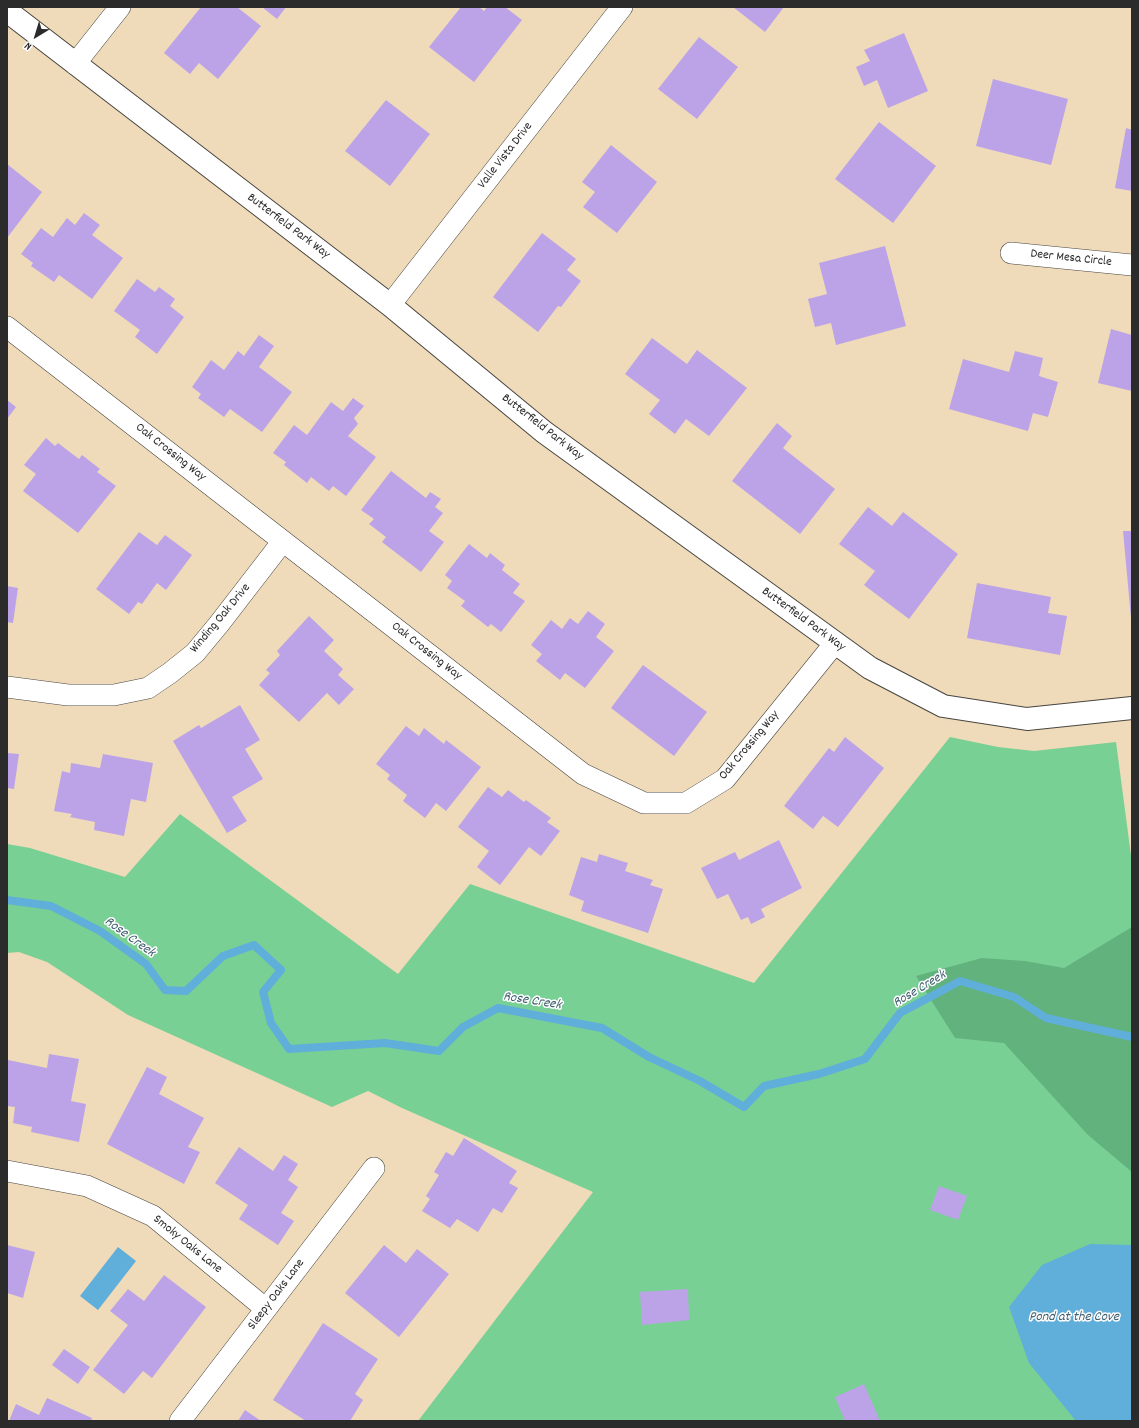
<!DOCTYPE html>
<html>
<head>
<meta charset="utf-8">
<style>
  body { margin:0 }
  #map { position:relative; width:1139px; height:1428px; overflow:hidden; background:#efdbb9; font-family:Dekko,sans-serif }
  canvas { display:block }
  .frame { position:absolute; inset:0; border:8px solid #2b2b2b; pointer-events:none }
  .north { position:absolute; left:16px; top:16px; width:40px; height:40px; -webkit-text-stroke:3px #fff; paint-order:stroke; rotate:218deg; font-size:11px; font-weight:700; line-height:16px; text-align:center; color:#2b2b2b }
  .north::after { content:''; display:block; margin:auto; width:14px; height:18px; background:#2b2b2b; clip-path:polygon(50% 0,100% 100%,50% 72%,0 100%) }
</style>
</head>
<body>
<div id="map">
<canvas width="1139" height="1428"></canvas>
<div class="frame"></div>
<div class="north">N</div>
</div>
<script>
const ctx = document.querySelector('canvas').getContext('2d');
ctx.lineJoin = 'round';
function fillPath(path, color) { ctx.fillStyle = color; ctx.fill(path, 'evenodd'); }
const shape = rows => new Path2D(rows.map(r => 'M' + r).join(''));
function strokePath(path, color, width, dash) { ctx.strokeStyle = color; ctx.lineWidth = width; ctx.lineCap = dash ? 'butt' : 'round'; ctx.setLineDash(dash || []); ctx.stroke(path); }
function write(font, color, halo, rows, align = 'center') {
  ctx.font = font + ' Dekko,sans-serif'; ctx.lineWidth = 3; ctx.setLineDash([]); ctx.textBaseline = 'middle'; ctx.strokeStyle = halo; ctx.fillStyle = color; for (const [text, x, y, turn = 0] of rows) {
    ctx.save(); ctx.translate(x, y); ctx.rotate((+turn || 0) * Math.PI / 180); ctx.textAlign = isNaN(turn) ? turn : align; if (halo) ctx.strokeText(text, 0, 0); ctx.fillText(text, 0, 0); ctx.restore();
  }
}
fillPath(shape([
  [950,737,998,747,1034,751,1116,742,1132,863,1132,1421,418,1421,593,1192,402,1108,368,1091,332,1107,128,1015,47,962,19,952,7,953,7,844,30,848,125,877,180,814,398,974,470,884,754,983]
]), '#78d095');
fillPath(shape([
  [1132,927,1132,1172,1088,1135,1004,1043,955,1038,916,976,982,958,1025,961,1064,968]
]), '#62b27e');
fillPath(shape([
  [1090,1244,1132,1245,1132,1421,1076,1421,1029,1363,1009,1307,1042,1265],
  [118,1247,136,1261,98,1310,80,1296]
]), '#60aeda');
strokePath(shape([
  [7,900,51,906,100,931,146,964,165,990,186,991,223,956,254,945,281,970,263,992,271,1023,289,1049,385,1043,439,1051,463,1027,498,1008,602,1028,649,1057,700,1081,744,1107,764,1086,819,1074,865,1059,900,1013,960,981,1014,997,1046,1018,1132,1037]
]), '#60aeda', 8);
fillPath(shape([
  [201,7,237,7,261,26,218,79,199,63,190,74,164,53],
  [262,7,286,7,277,19],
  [461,7,479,7,484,11,487,7,505,7,522,20,474,82,429,47],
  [733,7,784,7,765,32],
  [904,33,928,91,888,108,877,80,864,86,856,67,870,61,864,50],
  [699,37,738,67,697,119,658,89],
  [993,79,1068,99,1051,165,976,146],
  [386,100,430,134,390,186,345,151],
  [879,122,936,166,893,223,835,179],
  [1126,128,1132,130,1132,191,1115,188],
  [611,145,657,182,617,233,583,207,595,192,582,182],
  [7,164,42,192,7,238],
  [84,213,100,225,92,235,123,258,92,299,59,275,54,282,31,266,33,263,21,254,41,228,53,237,67,218,75,225],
  [542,233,576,259,567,270,581,281,561,307,558,306,538,332,493,297],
  [885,246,906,326,836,345,831,323,815,327,808,299,827,294,819,263],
  [137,279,155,292,159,287,175,299,170,306,184,317,157,354,135,337,140,330,114,311],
  [1111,329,1132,335,1132,391,1098,383],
  [259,335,274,346,259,367,292,392,262,432,230,409,224,417,198,398,201,394,192,387,211,360,224,370,238,351,244,356],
  [652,338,687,364,697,350,747,388,709,436,686,419,675,434,649,414,660,400,625,374],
  [1015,351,1043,358,1039,376,1058,382,1048,417,1033,413,1028,431,949,409,963,359,1009,372],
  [353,398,364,406,354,418,358,424,348,436,376,457,346,496,333,486,329,491,311,477,307,483,284,465,286,462,273,453,294,425,307,435,331,402,343,411],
  [7,400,16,407,7,419],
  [777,423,792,436,783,448,835,489,800,534,732,481],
  [46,438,55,446,58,443,79,459,82,455,100,469,97,472,116,486,78,533,23,491,36,474,24,465],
  [391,471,426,498,430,492,441,499,435,507,443,513,429,531,444,542,421,572,382,542,386,537,369,524,374,519,361,510],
  [868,507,892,526,903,512,958,554,909,619,864,585,875,571,839,544],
  [1123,531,1132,531,1132,617,1131,618],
  [139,532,157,545,165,535,192,555,166,590,157,583,142,604,138,602,129,614,96,589],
  [469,544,487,558,490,553,505,565,502,570,520,584,513,593,525,601,501,632,491,624,488,627,461,606,465,601,447,588,452,581,445,575],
  [977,583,1051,597,1048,613,1067,616,1060,655,967,638],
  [7,586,18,588,13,623,7,622],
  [588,611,605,624,596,637,614,651,585,688,565,673,560,680,536,661,542,654,531,645,551,620,562,629,570,618,578,624],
  [309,616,334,640,324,651,343,669,338,675,354,689,339,705,327,693,299,722,259,685,270,673,266,670,280,655,277,651],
  [643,665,707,712,674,756,611,708],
  [240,705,260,740,245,749,263,779,232,797,247,821,227,833,173,741,199,725,201,728],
  [406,726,419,736,424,728,444,744,446,740,481,767,446,811,436,803,425,818,403,801,407,795,387,779,390,775,376,764],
  [845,737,884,768,838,827,823,816,813,829,784,806,829,748,834,752],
  [7,753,19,754,14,789,7,788],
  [103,754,153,763,146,802,131,799,124,836,94,830,95,822,70,817,72,814,54,811,62,771,70,773,71,763,100,768],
  [488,787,502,797,508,790,524,802,526,800,551,818,547,822,560,831,541,856,529,847,500,885,477,867,489,851,458,827],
  [779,840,802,888,761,909,765,917,751,924,748,917,741,920,728,894,717,899,701,868,735,852,739,860],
  [599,854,628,863,625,871,653,880,650,885,663,889,648,933,581,911,584,901,569,895,581,857,597,862],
  [49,1054,79,1059,71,1101,86,1104,79,1142,31,1132,32,1127,13,1123,15,1107,7,1106,8,1060,47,1068],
  [147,1067,167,1077,159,1094,204,1118,188,1147,200,1152,184,1184,107,1144],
  [464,1138,517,1171,509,1183,518,1188,502,1213,493,1208,478,1232,457,1219,450,1228,422,1211,430,1199,426,1196,439,1175,434,1172,446,1152,453,1156],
  [239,1147,273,1171,284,1155,298,1164,288,1180,298,1187,281,1213,294,1221,278,1245,239,1219,248,1205,215,1183],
  [939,1186,967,1196,958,1220,930,1210],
  [7,1245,35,1252,23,1298,7,1293],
  [384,1245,406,1263,417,1249,449,1274,399,1337,345,1293],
  [164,1275,206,1307,152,1378,143,1371,124,1394,93,1370,128,1325,110,1311,128,1289,144,1301],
  [688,1289,689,1320,642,1325,640,1292],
  [323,1323,378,1359,355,1394,363,1400,350,1421,306,1421,273,1400],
  [64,1349,90,1367,78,1384,52,1365],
  [864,1384,880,1421,845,1421,835,1397],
  [47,1398,92,1418,91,1421,9,1421,16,1404,39,1415],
  [245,1410,261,1421,238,1421]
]), '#bca3e7');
const street = shape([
  [75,64,120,7],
  [1011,253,1132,265],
  [390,305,622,7],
  [7,327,583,774,644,803,686,803,725,779,835,643],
  [7,687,68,695,114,695,148,688,170,673,195,653,219,624,283,541],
  [7,1171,87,1186,153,1216,266,1309],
  [180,1421,374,1168]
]);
const secondary = shape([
  [7,11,390,305,544,432,870,668,943,706,1027,719,1132,708]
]);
strokePath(street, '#484540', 22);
strokePath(secondary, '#484540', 24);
strokePath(street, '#fff', 21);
strokePath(secondary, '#fff', 22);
write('13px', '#2b2b2b', '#fff', [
  ["Valle Vista Drive",506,156,-52],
  ["Butterfield Park Way",288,227,37],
  ["Deer Mesa Circle",1071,259,6],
  ["Butterfield Park Way",542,428,38],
  ["Oak Crossing Way",170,453,38],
  ["Winding Oak Drive",221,619,-50],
  ["Butterfield Park Way",803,620,36],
  ["Oak Crossing Way",426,652,38],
  ["Oak Crossing Way",750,746,-50],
  ["Smoky Oaks Lane",187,1245,39],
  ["Sleepy Oaks Lane",277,1295,-53]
]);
write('italic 14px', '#405f71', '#fff', [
  ["Rose Creek",129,938,36],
  ["Rose Creek",920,990,-31],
  ["Rose Creek",532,1002,9],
  ["Pond at the Cove",1074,1318]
]);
</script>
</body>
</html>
